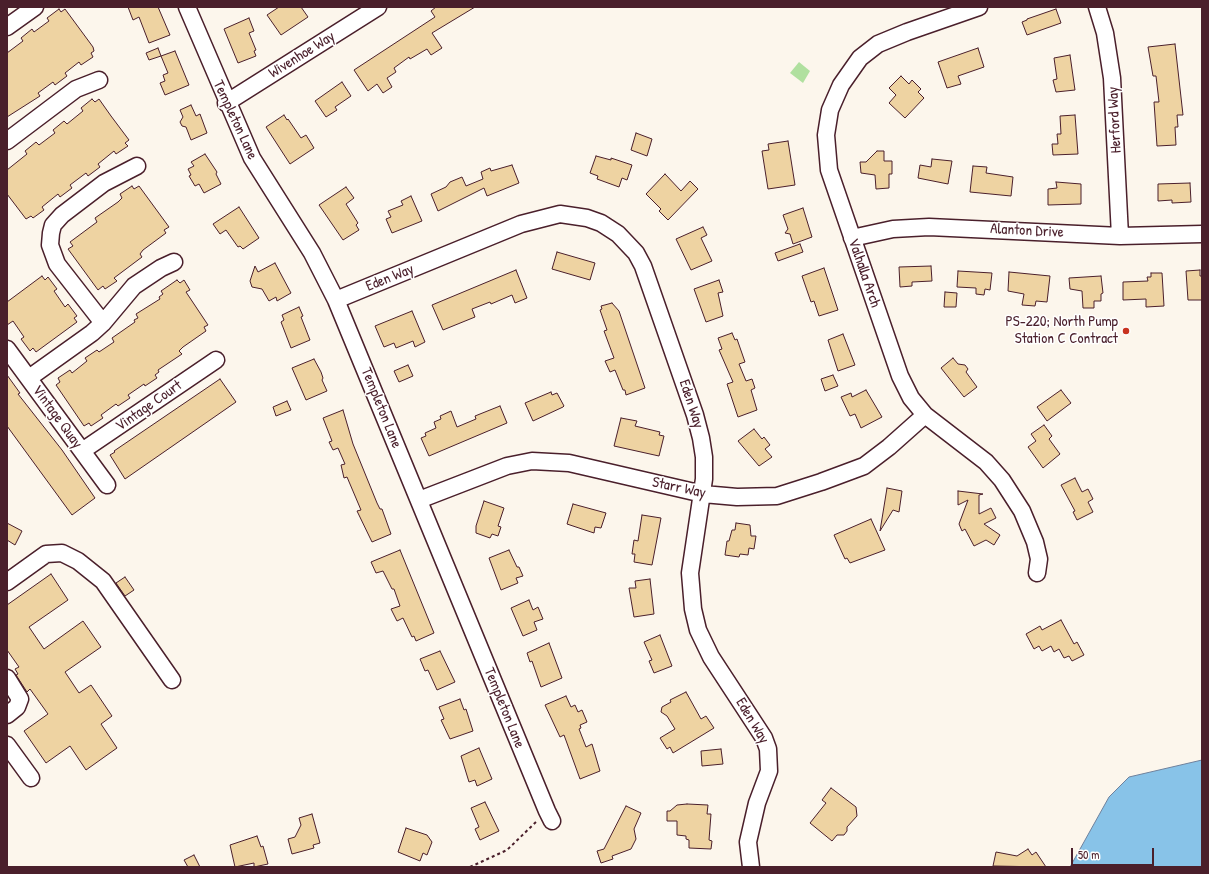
<!DOCTYPE html>
<html>
<head>
<meta charset="utf-8">
<style>
  body { margin:0 }
  #map { position:relative; width:1209px; height:874px; overflow:hidden; background:#fcf6ec; font-family:"Patrick Hand",sans-serif }
  canvas { display:block }
  .frame { position:absolute; inset:0; border:8px solid #4a1f2b; pointer-events:none }
  .scale { position:absolute; left:1071px; top:848px; width:83px; height:18px; box-sizing:border-box; border:2px solid #4a1f2b; border-top:0; padding-left:5px; font-size:12px; line-height:14px; white-space:nowrap; color:#4a1f2b; -webkit-text-stroke:3px #fff; paint-order:stroke }
</style>
</head>
<body>
<div id="map">
<canvas width="1209" height="874"></canvas>
<div class="frame"></div>
<div class="scale">50 m</div>
</div>
<script>
const ctx = document.querySelector('canvas').getContext('2d');
ctx.lineJoin = 'round';
function fillPath(path, color) { ctx.fillStyle = color; ctx.fill(path, 'evenodd'); }
const shape = rows => new Path2D(rows.map(r => 'M' + r).join(''));
function strokePath(path, color, width, dash) { ctx.strokeStyle = color; ctx.lineWidth = width; ctx.lineCap = dash ? 'butt' : 'round'; ctx.setLineDash(dash || []); ctx.stroke(path); }
function write(font, color, halo, rows, align = 'center') {
  ctx.font = font + ' "Patrick Hand",sans-serif'; ctx.lineWidth = 3; ctx.setLineDash([]); ctx.textBaseline = 'middle'; ctx.strokeStyle = halo; ctx.fillStyle = color; for (const [text, x, y, turn = 0] of rows) {
    ctx.save(); ctx.translate(x, y); ctx.rotate((+turn || 0) * Math.PI / 180); ctx.textAlign = isNaN(turn) ? turn : align; if (halo) ctx.strokeText(text, 0, 0); ctx.fillText(text, 0, 0); ctx.restore();
  }
}
fillPath(shape([
  [799,62,810,71,803,83,790,73]
]), '#b0e09f');
const water = shape([
  [1202,760,1202,867,1070,867,1109,797,1129,777,1202,760]
]);
fillPath(water, '#88c3e8');
strokePath(water, '#6f819c', 1);
const building = shape([
  [128,7,158,7,170,35,149,43,139,17,133,20,128,7],
  [279,7,301,7,308,17,281,35,267,15,279,7],
  [436,7,475,7,432,33,442,48,431,55,427,49,410,59,409,57,394,68,396,72,387,78,392,87,383,93,377,84,368,91,354,70,435,17,431,11,436,7],
  [59,9,61,12,65,9,93,47,94,51,91,53,93,57,81,65,79,62,65,73,67,76,55,85,53,82,38,93,40,96,7,117,7,53,23,41,21,38,32,29,34,32,49,21,47,18,59,9],
  [1056,9,1061,23,1027,35,1022,22,1027,20,1027,19,1056,9],
  [249,18,254,31,249,33,256,50,254,51,256,56,238,63,224,29,249,18],
  [1175,44,1183,115,1177,115,1178,127,1175,127,1176,145,1157,146,1154,102,1159,102,1156,76,1153,76,1148,47,1175,44],
  [158,48,161,56,149,60,146,53,158,48],
  [978,48,984,67,958,76,961,84,947,88,938,62,978,48],
  [175,51,189,85,165,95,160,83,165,81,163,75,168,73,161,56,175,51],
  [1070,55,1075,90,1056,92,1053,80,1057,79,1054,58,1070,55],
  [901,76,909,84,912,80,921,89,918,92,924,98,905,118,889,103,896,95,889,88,901,76],
  [342,82,351,96,335,107,337,110,326,117,315,101,342,82],
  [92,99,95,102,99,99,111,116,129,140,125,143,128,146,116,154,114,151,98,164,100,167,88,176,86,173,70,185,72,188,60,197,58,194,42,207,44,210,33,218,31,216,26,219,7,194,7,170,27,154,25,151,36,142,39,145,55,133,53,130,64,121,67,124,83,111,81,108,92,99],
  [191,105,196,116,200,114,207,133,191,140,186,127,182,126,180,122,183,117,180,110,191,105],
  [284,115,287,120,288,119,301,138,306,135,314,148,290,164,266,127,284,115],
  [1075,115,1078,154,1053,155,1052,144,1058,144,1057,134,1061,134,1060,116,1075,115],
  [636,133,652,139,647,156,631,150,636,133],
  [788,141,795,185,768,189,762,151,769,150,768,144,788,141],
  [877,151,884,151,884,161,892,161,892,174,889,174,889,188,876,189,875,175,861,173,860,162,866,162,877,151],
  [205,154,217,172,216,174,221,184,204,193,199,184,195,186,189,176,191,175,188,169,194,166,191,162,205,154],
  [596,156,611,160,611,158,632,165,627,180,622,178,619,187,597,179,598,176,590,173,596,156],
  [932,159,952,161,948,184,918,178,920,165,931,167,932,159],
  [512,165,519,183,487,196,484,188,438,211,431,194,446,187,450,182,462,177,466,186,483,179,481,172,490,168,491,171,512,165],
  [973,166,987,167,986,173,1013,177,1011,196,970,192,973,166],
  [665,174,681,191,690,181,698,189,668,220,659,211,661,209,646,194,665,174],
  [1056,182,1081,184,1081,204,1048,205,1048,189,1057,188,1056,182],
  [1190,183,1191,202,1172,203,1172,200,1158,201,1158,184,1190,183],
  [132,186,134,189,139,186,169,227,164,230,166,233,143,250,140,254,142,257,114,278,117,281,105,289,103,286,98,290,68,249,73,246,70,242,97,222,95,218,118,202,122,198,120,194,132,186],
  [346,187,354,198,346,204,358,223,356,225,359,230,343,240,319,205,346,187],
  [411,196,422,221,392,233,386,219,391,217,388,211,403,205,401,201,411,196],
  [239,207,259,238,243,249,240,246,238,247,226,230,220,234,213,224,239,207],
  [803,208,812,237,793,244,790,234,785,233,788,229,783,215,803,208],
  [703,227,707,235,701,238,712,261,691,270,676,239,703,227],
  [800,244,803,252,778,261,775,253,800,244],
  [557,252,595,263,590,280,552,269,557,252],
  [275,263,291,293,277,301,276,297,269,301,262,289,252,287,250,281,255,266,258,272,275,263],
  [931,266,932,281,912,282,912,286,900,287,899,267,931,266],
  [824,268,838,310,819,316,814,301,811,302,802,276,824,268],
  [516,270,527,298,515,303,512,295,491,304,490,302,472,309,475,317,443,330,432,305,516,270],
  [1200,270,1200,276,1202,276,1202,300,1188,300,1186,271,1200,270],
  [958,271,992,273,990,290,985,289,984,295,976,294,976,288,957,287,958,271],
  [1009,272,1050,276,1047,302,1036,301,1035,306,1022,305,1024,294,1008,291,1009,272],
  [1151,273,1162,273,1164,306,1146,307,1146,299,1123,300,1123,282,1148,281,1147,277,1151,277,1151,273],
  [42,276,45,280,48,277,57,289,54,291,65,307,68,304,77,316,74,318,77,322,36,352,33,348,30,351,21,339,24,337,13,321,7,325,7,302,42,276],
  [1101,276,1103,293,1101,294,1101,301,1094,301,1094,308,1083,308,1082,291,1070,289,1069,278,1101,276],
  [177,280,180,283,184,280,190,290,186,292,208,325,204,327,206,331,183,347,179,351,182,354,158,370,159,372,155,375,157,378,145,386,144,384,128,395,130,398,118,406,116,404,101,415,103,418,91,426,89,423,84,426,56,385,60,382,58,378,70,370,72,373,87,361,85,358,97,350,99,352,114,342,112,338,135,322,134,320,138,318,136,314,160,299,159,297,163,294,161,291,177,280],
  [719,280,723,292,718,293,723,316,706,322,694,289,719,280],
  [945,292,957,293,956,307,944,307,945,292],
  [612,303,619,311,645,388,626,395,625,390,623,390,615,370,610,372,605,361,614,358,604,331,607,330,600,310,602,309,601,306,612,303],
  [299,307,303,316,301,317,310,340,291,348,281,322,284,320,282,315,299,307],
  [412,311,425,342,415,347,413,341,396,348,394,343,384,347,375,326,412,311],
  [732,333,735,340,737,339,745,362,739,364,746,381,752,379,755,388,751,390,757,410,738,417,727,384,733,382,719,350,722,349,718,338,732,333],
  [843,334,855,365,838,371,828,340,843,334],
  [953,358,958,364,965,365,968,369,966,372,977,387,964,397,941,368,953,358],
  [314,359,321,372,323,378,322,380,327,391,306,400,292,368,314,359],
  [408,365,413,376,399,382,394,371,408,365],
  [7,375,20,393,18,394,62,450,95,498,72,515,7,426,7,375],
  [833,375,838,386,825,391,821,379,833,375],
  [220,379,236,402,125,479,110,455,115,452,114,451,220,379],
  [866,390,882,417,861,428,855,414,850,416,841,397,851,393,852,397,866,390],
  [1061,390,1071,403,1047,421,1037,407,1061,390],
  [551,392,552,395,557,393,564,406,563,407,533,421,525,403,551,392],
  [287,401,291,410,276,416,273,407,287,401],
  [500,406,507,423,429,456,421,438,426,436,425,433,436,428,434,422,441,419,440,416,451,411,457,427,476,419,475,416,500,406],
  [343,410,353,444,377,503,380,509,382,509,391,534,372,542,357,511,361,510,347,477,344,478,341,465,345,464,338,448,333,450,329,442,332,441,323,418,343,410],
  [621,418,637,421,635,426,660,432,659,435,664,436,659,456,614,446,621,418],
  [1044,425,1052,436,1049,439,1060,454,1043,468,1028,447,1036,441,1031,434,1044,425],
  [754,429,762,439,764,437,770,445,765,449,772,457,759,466,738,441,754,429],
  [1075,478,1082,492,1088,489,1093,499,1088,502,1093,512,1077,520,1073,512,1075,511,1061,485,1075,478],
  [887,488,902,491,899,512,893,510,880,531,887,488],
  [958,491,983,494,979,495,979,514,991,508,996,518,984,524,1000,535,994,545,986,540,974,546,965,529,962,531,959,524,968,500,958,505,958,491],
  [484,501,504,508,498,526,501,527,498,536,492,534,490,538,476,533,476,526,484,501],
  [573,504,606,513,601,528,595,527,594,533,567,524,573,504],
  [642,515,661,518,652,565,634,562,635,554,632,554,634,540,638,541,642,515],
  [871,519,885,550,850,563,847,558,845,559,834,535,871,519],
  [7,523,22,531,15,545,7,540,7,523],
  [736,523,750,525,751,536,756,536,754,549,749,548,748,555,740,554,739,557,725,555,727,541,729,541,732,530,735,530,736,523],
  [400,550,434,633,416,641,414,636,412,637,403,618,397,621,391,609,400,606,394,589,392,589,383,571,376,573,371,562,400,550],
  [509,550,517,567,519,567,523,576,516,578,518,583,501,590,489,558,509,550],
  [51,574,68,600,29,627,44,649,83,621,101,647,65,672,79,693,91,685,112,716,101,724,117,748,86,770,70,746,46,763,24,731,48,714,30,689,27,692,16,675,18,674,15,669,19,667,7,650,7,605,51,574],
  [125,577,134,590,125,596,116,583,125,577],
  [650,579,654,614,634,617,629,588,636,588,635,581,650,579],
  [529,600,533,610,538,607,543,619,534,622,537,630,523,636,511,608,529,600],
  [1061,620,1074,644,1077,642,1084,655,1072,661,1069,656,1064,658,1059,649,1054,652,1051,646,1042,651,1039,646,1034,649,1026,634,1040,626,1042,630,1061,620],
  [660,635,672,666,654,673,649,661,652,660,644,642,660,635],
  [549,643,562,678,541,687,532,661,530,662,527,653,549,643],
  [440,651,455,682,437,690,428,670,425,671,420,659,440,651],
  [686,692,701,719,706,716,714,728,673,753,670,747,667,749,660,738,675,729,667,716,661,712,662,707,671,702,670,700,686,692],
  [566,696,571,707,575,705,578,712,582,710,587,722,580,725,581,728,579,729,586,747,592,744,600,771,580,779,564,735,560,737,545,705,566,696],
  [460,699,464,710,466,709,473,731,450,739,441,720,444,719,439,707,460,699],
  [479,748,492,779,477,786,475,780,469,782,461,756,479,748],
  [721,749,723,764,702,766,701,751,721,749],
  [831,788,856,807,857,816,847,827,847,831,844,835,837,835,832,841,810,823,826,803,822,800,831,788],
  [485,802,499,831,480,840,475,829,479,827,471,808,485,802],
  [687,804,708,805,707,814,711,814,709,840,712,841,711,849,689,848,689,840,686,839,686,836,677,835,677,821,667,821,667,811,670,811,677,805,687,804],
  [626,806,641,813,634,829,636,839,631,849,612,856,613,859,601,863,597,851,604,849,626,806],
  [312,814,320,843,313,845,314,848,292,854,288,839,295,837,301,825,299,818,312,814],
  [406,828,427,835,432,842,427,855,423,853,420,861,398,852,406,828],
  [257,836,261,847,263,846,268,864,254,867,254,863,235,867,230,845,257,836],
  [1028,849,1032,855,1036,852,1046,867,993,866,996,852,1017,856,1028,849],
  [194,855,200,867,188,867,184,860,194,855]
]);
fillPath(building, '#eed3a2');
strokePath(building, '#4a1f2b', 1);
const minor = shape([
  [187,7,252,158,312,253,336,300,547,811,552,821],
  [979,7,907,32,878,44,860,58,841,85,830,110,826,135,829,170,900,376,911,398,925,415,986,462,1002,480,1022,511,1035,542,1039,559,1037,573],
  [1097,7,1105,33,1112,78,1120,236],
  [7,27,35,7],
  [226,103,378,7],
  [7,141,76,89,99,80],
  [852,238,893,229,929,227,1120,236,1202,234],
  [336,300,521,224,560,214,587,218,601,223,618,234,636,253,643,266,695,415,701,438,704,457,704,479,690,573,693,609,698,630,711,657,764,738,768,749,769,771,757,803,748,842,751,867],
  [103,323,57,264,50,245,51,233,53,225,62,215,104,183,137,166],
  [7,349,107,485],
  [29,378,92,333,103,323,134,286,161,268,174,262],
  [82,451,216,360],
  [419,500,507,466,532,461,569,463,703,494,737,497,777,496,821,482,864,466,889,447,925,415],
  [7,582,46,554,62,553,78,561,103,581,172,680],
  [7,678,20,699,17,707,7,715],
  [7,745,31,778]
]);
strokePath(minor, '#4a1f2b', 19);
strokePath(shape([
  [470,867,507,850,537,821]
]), '#4a1f2b', 2, [3, 3]);
strokePath(minor, '#fff', 16);
for (const [x, y, r, color] of [
  [1126,331,4,"#c8321e"]
]) { const dot = new Path2D(); dot.arc(x, y, r, 0, 2 * Math.PI); ctx.fillStyle = color; ctx.fill(dot); strokePath(dot, '#fff', 1.5); }
write('15px', '#4a1f2b', '#fff', [
  ["Wivenhoe Way",302,55,-32],
  ["Templeton Lane",235,120,65],
  ["Herford Way",1115,120,-93],
  ["Alanton Drive",1027,231,3],
  ["Valhalla Arch",864,273,71],
  ["Eden Way",390,278,-22],
  ["Eden Way",691,404,72],
  ["Vintage Court",149,406,-35],
  ["Templeton Lane",381,408,68],
  ["Vintage Quay",57,417,54],
  ["Starr Way",679,488,12],
  ["Templeton Lane",504,708,68],
  ["Eden Way",752,721,59]
]);
write('15px', '#4a1f2b', '#fff', [
  ["PS-220; North Pump",1118,322],
  ["Station C Contract",1118,339]
], 'right');
</script>
</body>
</html>
